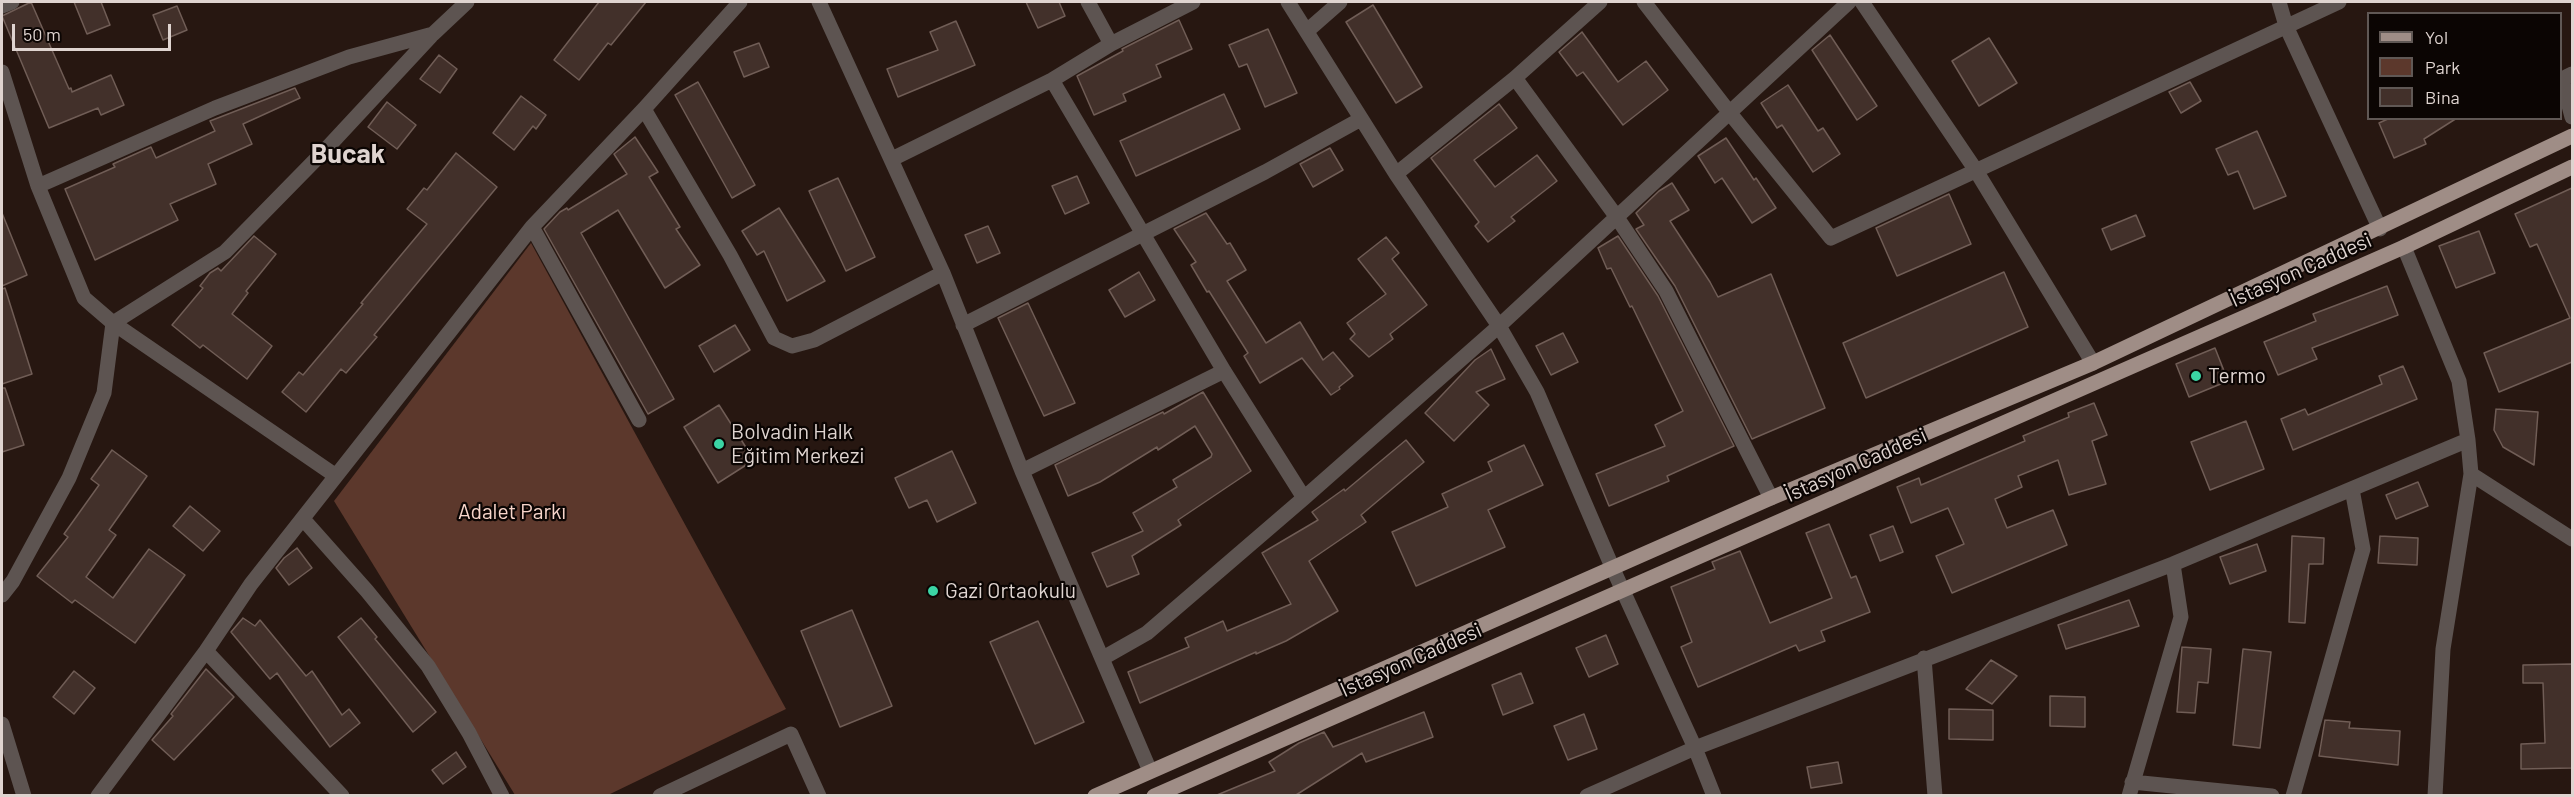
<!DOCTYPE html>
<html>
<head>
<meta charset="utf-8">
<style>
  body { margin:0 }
  #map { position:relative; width:2574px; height:797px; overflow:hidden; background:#271711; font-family:Barlow,sans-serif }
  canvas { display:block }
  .frame { position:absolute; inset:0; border:3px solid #dfd4d0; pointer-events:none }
  .legend { position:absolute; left:2367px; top:12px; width:195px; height:108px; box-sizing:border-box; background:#0b0503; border:2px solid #605855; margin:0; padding:8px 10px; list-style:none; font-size:18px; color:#dfd4d0 }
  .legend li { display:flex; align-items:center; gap:12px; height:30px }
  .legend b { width:30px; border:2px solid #605855 }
  .scale { position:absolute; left:12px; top:24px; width:159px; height:27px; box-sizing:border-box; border:3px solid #dfd4d0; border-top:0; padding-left:8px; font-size:18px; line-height:21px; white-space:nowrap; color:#dfd4d0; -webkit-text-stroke:4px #0b0503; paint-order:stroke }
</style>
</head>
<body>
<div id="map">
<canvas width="2574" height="797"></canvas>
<div class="frame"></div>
<ul class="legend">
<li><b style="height:8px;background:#9f8d86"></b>Yol</li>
<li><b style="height:16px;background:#5c382c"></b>Park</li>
<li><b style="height:16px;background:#42302a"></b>Bina</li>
</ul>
<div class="scale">50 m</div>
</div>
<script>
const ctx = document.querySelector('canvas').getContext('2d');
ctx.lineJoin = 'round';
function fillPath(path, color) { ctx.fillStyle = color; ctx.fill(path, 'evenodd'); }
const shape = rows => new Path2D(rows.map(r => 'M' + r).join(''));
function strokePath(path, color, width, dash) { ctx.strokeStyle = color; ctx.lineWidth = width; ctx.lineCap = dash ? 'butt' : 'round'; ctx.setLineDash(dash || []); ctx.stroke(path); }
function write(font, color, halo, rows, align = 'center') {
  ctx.font = font + ' Barlow,sans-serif'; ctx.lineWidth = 4.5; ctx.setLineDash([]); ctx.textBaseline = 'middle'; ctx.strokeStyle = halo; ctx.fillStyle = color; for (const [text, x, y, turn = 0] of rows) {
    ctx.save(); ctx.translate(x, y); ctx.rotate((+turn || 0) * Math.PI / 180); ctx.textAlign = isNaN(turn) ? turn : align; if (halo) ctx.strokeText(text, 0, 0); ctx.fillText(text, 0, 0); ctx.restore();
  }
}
fillPath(shape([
  [531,243,786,709,608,795,515,795,334,501]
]), '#5c382c');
const building = shape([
  [31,2,69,89,71,88,72,92,111,75,124,105,101,115,98,108,49,128,2,16,31,2],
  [74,2,101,2,110,25,87,34,74,2],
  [599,2,646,2,611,45,608,43,579,80,554,60,599,2],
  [1026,2,1059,2,1065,16,1038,28,1026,2],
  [1373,5,1422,87,1396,103,1346,22,1373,5],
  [177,6,187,30,163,40,153,15,177,6],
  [1179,20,1192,49,1156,65,1161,77,1123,94,1126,101,1094,115,1077,76,1123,51,1122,49,1179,20],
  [956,21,975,65,898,97,887,69,938,50,930,32,956,21],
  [1268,29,1297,93,1265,107,1247,64,1239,67,1229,45,1268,29],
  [1582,32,1618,82,1646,61,1668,90,1623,125,1583,72,1577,76,1559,52,1582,32],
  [1830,35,1877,106,1857,120,1812,50,1830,35],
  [1989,38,2017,83,1979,106,1952,61,1989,38],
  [759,43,769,67,744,77,734,52,759,43],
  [439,55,457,69,440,93,420,79,439,55],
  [698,82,755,185,732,198,675,95,698,82],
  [2190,82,2201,101,2181,113,2169,92,2190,82],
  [1788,85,1818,131,1823,128,1840,154,1813,172,1782,125,1777,128,1761,103,1788,85],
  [295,88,300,98,243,124,252,144,208,164,216,184,170,204,178,220,95,260,65,189,115,167,113,164,151,147,156,158,215,131,210,121,295,88],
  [1224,94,1240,129,1136,176,1120,141,1224,94],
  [521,96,546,115,536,129,533,126,514,150,493,133,521,96],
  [387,102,416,125,397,149,368,127,387,102],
  [1499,104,1517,128,1474,160,1495,187,1537,155,1557,181,1511,217,1515,221,1488,242,1475,226,1479,222,1431,158,1499,104],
  [2390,118,2457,118,2424,139,2426,144,2394,158,2379,123,2390,118],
  [2257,131,2286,196,2254,209,2238,171,2228,175,2216,149,2257,131],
  [635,137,658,172,649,177,680,227,676,229,700,265,665,288,618,210,581,233,674,399,648,414,544,229,560,212,567,208,568,210,627,174,614,154,635,137],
  [1726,138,1754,180,1756,178,1776,208,1752,223,1722,178,1715,183,1698,156,1726,138],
  [1330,148,1343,170,1313,187,1300,164,1330,148],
  [456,153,497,187,374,335,377,337,346,373,341,369,306,412,282,392,299,372,303,375,363,304,361,303,427,224,407,209,424,188,427,190,456,153],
  [1077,176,1089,203,1065,214,1052,186,1077,176],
  [838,178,875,257,846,271,809,191,838,178],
  [1672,183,1689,210,1670,221,1710,282,1718,297,1771,274,1825,408,1752,439,1675,286,1636,229,1644,225,1636,213,1659,191,1672,183],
  [2572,188,2572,362,2499,392,2484,353,2570,318,2537,244,2530,247,2515,214,2572,188],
  [1949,194,1971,244,1897,276,1876,228,1949,194],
  [779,208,825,281,787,301,764,251,757,255,742,231,779,208],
  [2,213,27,275,2,286,2,213],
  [1206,213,1227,244,1230,243,1246,270,1227,281,1266,343,1300,322,1323,360,1333,352,1353,376,1339,387,1340,389,1331,395,1302,358,1260,383,1244,356,1248,353,1209,291,1207,292,1191,265,1196,262,1174,229,1206,213],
  [2136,215,2145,236,2111,250,2102,229,2136,215],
  [988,226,1000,253,977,263,965,235,988,226],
  [2479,231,2495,273,2456,288,2439,246,2479,231],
  [254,236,276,254,246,291,248,293,232,314,272,346,247,379,203,345,200,348,172,325,203,288,200,286,210,273,218,268,221,271,254,236],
  [1618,236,1658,296,1734,446,1667,476,1669,481,1609,506,1596,474,1665,446,1655,425,1683,411,1632,306,1630,307,1611,268,1607,269,1598,248,1618,236],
  [1386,237,1399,253,1392,259,1427,305,1390,334,1393,339,1369,357,1350,339,1355,334,1347,323,1386,294,1358,259,1386,237],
  [1139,272,1155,300,1125,317,1109,290,1139,272],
  [2004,272,2028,327,1866,398,1843,343,2004,272],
  [2387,286,2398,315,2312,348,2317,359,2278,375,2264,342,2316,321,2313,314,2387,286],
  [5,288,32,374,2,384,2,289,5,288],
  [1028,303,1075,403,1044,416,998,318,1028,303],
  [735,325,750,350,714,372,699,346,735,325],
  [1563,333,1578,362,1551,375,1536,346,1563,333],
  [2215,348,2228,381,2189,397,2176,364,2215,348],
  [1491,349,1505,379,1476,392,1489,405,1454,441,1425,413,1475,360,1491,349],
  [2403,366,2417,399,2293,450,2281,419,2305,409,2308,415,2382,384,2379,376,2403,366],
  [2,388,5,388,24,445,2,452,2,388],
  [1203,392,1251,471,1178,520,1181,525,1132,556,1139,574,1107,587,1092,553,1143,531,1133,513,1177,487,1173,480,1211,457,1212,454,1195,426,1158,450,1157,447,1100,482,1068,496,1055,465,1163,412,1164,414,1203,392],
  [2094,403,2107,435,2092,441,2106,484,2069,495,2058,460,2018,476,2022,487,1995,499,2007,528,2053,510,2067,545,1952,593,1936,556,1964,544,1948,508,1911,523,1897,487,1919,478,1921,485,2025,441,2023,436,2069,417,2068,413,2094,403],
  [719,405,754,460,718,483,684,427,719,405],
  [2496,409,2538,412,2534,465,2503,447,2494,430,2496,409],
  [2246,421,2264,469,2210,490,2191,442,2246,421],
  [1406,440,1424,462,1361,515,1366,522,1309,561,1338,611,1286,641,1256,654,1256,652,1140,703,1128,672,1189,647,1185,638,1223,621,1227,631,1291,604,1262,553,1318,520,1312,512,1344,489,1345,491,1406,440],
  [1524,445,1543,485,1488,510,1505,547,1416,586,1392,532,1448,507,1442,494,1492,471,1488,462,1524,445],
  [112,450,147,476,109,530,116,535,86,577,113,598,149,549,185,575,135,643,75,600,72,603,37,576,68,537,64,534,99,485,91,479,112,450],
  [952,451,976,503,937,522,927,500,909,508,895,478,952,451],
  [2418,482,2428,506,2396,519,2386,495,2418,482],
  [190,506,220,531,203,551,173,526,190,506],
  [1829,524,1851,578,1856,576,1870,612,1821,631,1825,641,1799,651,1796,645,1698,687,1681,647,1692,642,1671,587,1715,569,1712,562,1740,551,1770,623,1832,598,1806,533,1829,524],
  [1893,526,1903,552,1880,561,1870,535,1893,526],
  [2292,536,2324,538,2323,564,2309,564,2305,623,2289,622,2292,536],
  [2380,536,2418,538,2417,565,2378,563,2380,536],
  [2257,544,2266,571,2230,584,2220,557,2257,544],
  [297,548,312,568,289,585,276,568,284,558,297,548],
  [2129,600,2139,626,2066,649,2058,625,2129,600],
  [852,610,892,706,840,727,801,631,852,610],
  [243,618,255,626,260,620,306,676,312,671,342,715,349,709,360,723,330,747,277,673,270,679,231,632,243,618],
  [361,618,377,637,375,639,436,712,413,732,338,637,361,618],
  [1038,621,1084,722,1035,744,990,642,1038,621],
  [1606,635,1618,664,1589,677,1576,648,1606,635],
  [2182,647,2211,649,2208,683,2198,682,2195,713,2177,712,2182,647],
  [2243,649,2271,652,2260,748,2233,745,2243,649],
  [1991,660,2017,676,1992,704,1966,689,1991,660],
  [2572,664,2572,768,2521,769,2521,744,2545,743,2543,683,2523,683,2523,665,2572,664],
  [206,669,234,697,174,760,152,740,173,716,171,714,206,669],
  [74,671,95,688,74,714,53,697,74,671],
  [1521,673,1533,703,1503,715,1492,685,1521,673],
  [2050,696,2085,697,2085,727,2050,726,2050,696],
  [1949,709,1993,710,1993,740,1949,739,1949,709],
  [1424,712,1433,737,1366,762,1362,753,1296,795,1217,795,1275,771,1269,762,1299,743,1324,732,1333,747,1424,712],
  [1584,714,1597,749,1568,760,1554,726,1584,714],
  [2325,720,2350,722,2349,728,2400,731,2398,765,2319,756,2325,720],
  [456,752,466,767,443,784,432,770,456,752],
  [1838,762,1842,783,1811,788,1807,767,1838,762]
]);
fillPath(building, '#42302a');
strokePath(building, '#705d56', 1.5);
strokePath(shape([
  [819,2,943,273,1022,471,1150,771],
  [1088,2,1111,44],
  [1288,2,1396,174,1499,326,1537,392,1613,569,1695,748,1714,796],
  [1644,2,1729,112,1831,238,2339,2],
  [1862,2,1975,169,2093,363],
  [2279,2,2286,26,2380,229],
  [2,6,12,2],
  [1307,31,1340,2],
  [2,72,38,186,84,298,113,323,336,476],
  [2572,74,2562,79,2572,117],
  [1515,78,1616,216,1666,291,1771,498],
  [1052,80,1224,371,1304,498],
  [644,109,730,255,774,338,792,346,814,340,943,273],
  [892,159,1052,80,1111,44,1193,2],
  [1396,174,1515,78,1600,2],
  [38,186,215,108,349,57,433,34],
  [532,227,639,420],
  [963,325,1265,172,1361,119],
  [2468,440,2471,474,2572,539],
  [1022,471,1224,371],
  [303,519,367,591,428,666,469,733,502,796],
  [2,595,13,581,69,478,104,393,113,323,225,252,327,148,433,34,467,2],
  [206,651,342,796],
  [1103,658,1147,633,1304,498,1499,326,1849,2],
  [1924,658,1935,796],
  [2,724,24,796],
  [2132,782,2272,796],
  [98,796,206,651,251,584,532,227,644,109,740,2],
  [660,796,791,734,819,796],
  [1587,796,1695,748,2173,564,2468,440,2459,381,2404,247],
  [2129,796,2181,617,2173,564],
  [2293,796,2363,549,2352,489],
  [2435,796,2443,649,2471,474]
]), '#5d5451', 15);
strokePath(shape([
  [1095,796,1771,498,2093,363,2572,136],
  [1154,796,2404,247,2572,167]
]), '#9f8d86', 15);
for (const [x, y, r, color] of [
  [2196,376,6,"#3bd4a4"],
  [719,444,6,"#3bd4a4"],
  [933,591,6,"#3bd4a4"]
]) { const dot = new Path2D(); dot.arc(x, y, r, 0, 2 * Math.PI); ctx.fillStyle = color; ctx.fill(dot); strokePath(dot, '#0b0503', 2); }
write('21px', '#dfd4d0', '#0b0503', [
  ["İstasyon Caddesi",2301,270,-24],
  ["İstasyon Caddesi",1856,465,-24],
  ["İstasyon Caddesi",1411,660,-24]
]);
write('21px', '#dfd4d0', '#0b0503', [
  ["Termo",2208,376],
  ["Bolvadin Halk",731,432],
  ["Eğitim Merkezi",731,456],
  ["Gazi Ortaokulu",945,591]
], 'left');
write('21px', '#f7d5ca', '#0b0503', [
  ["Adalet Parkı",512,512]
]);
write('bold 27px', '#dfd4d0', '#0b0503', [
  ["Bucak",348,154]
]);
</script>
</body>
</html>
